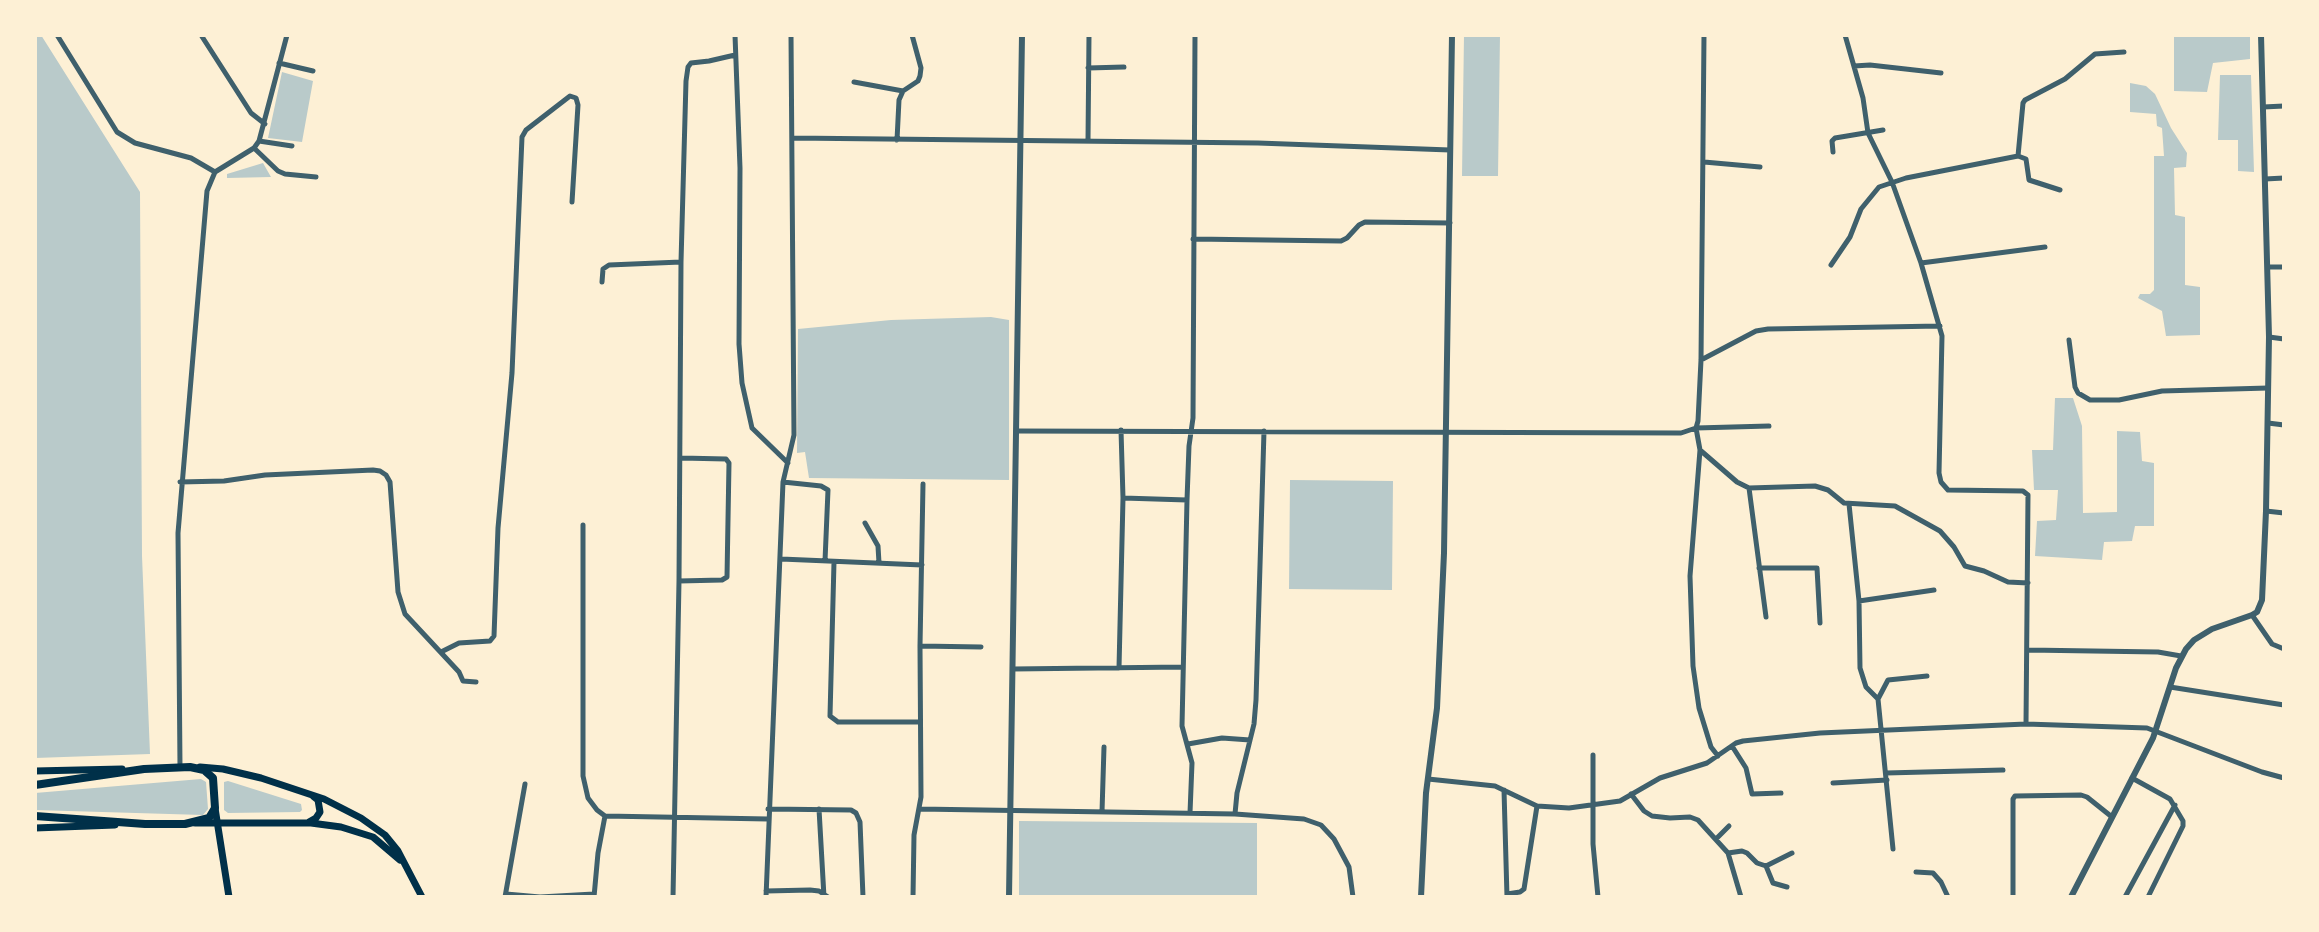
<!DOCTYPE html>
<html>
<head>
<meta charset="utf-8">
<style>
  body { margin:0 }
  #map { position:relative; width:2319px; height:932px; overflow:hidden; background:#fdf0d5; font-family:Lora,serif }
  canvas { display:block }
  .frame { position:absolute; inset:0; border:37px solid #fdf0d5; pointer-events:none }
</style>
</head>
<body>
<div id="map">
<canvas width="2319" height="932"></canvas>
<div class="frame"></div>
</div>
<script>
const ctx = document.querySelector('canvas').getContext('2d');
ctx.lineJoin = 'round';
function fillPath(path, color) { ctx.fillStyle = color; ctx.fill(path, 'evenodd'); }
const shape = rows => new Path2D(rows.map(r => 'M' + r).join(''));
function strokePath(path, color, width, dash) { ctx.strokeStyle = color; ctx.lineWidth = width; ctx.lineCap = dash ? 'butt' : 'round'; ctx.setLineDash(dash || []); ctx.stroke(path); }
fillPath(shape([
  [35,35,41,35,140,192,142,556,150,754,35,758],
  [1464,35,1500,35,1498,176,1462,176],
  [2174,35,2250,35,2250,59,2213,63,2207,92,2174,91],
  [282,72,313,81,302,142,268,138],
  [2220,75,2251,75,2254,172,2238,171,2238,140,2218,140],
  [2130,83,2146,86,2155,94,2171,128,2187,153,2186,167,2174,168,2175,215,2185,217,2185,285,2200,287,2200,335,2166,336,2162,311,2138,298,2140,294,2150,294,2154,290,2154,156,2164,156,2162,128,2157,126,2156,114,2130,112],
  [263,163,271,177,227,178,227,174],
  [991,317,1009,320,1009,480,809,478,805,452,797,453,798,329,891,320],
  [2055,398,2073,398,2082,426,2083,513,2117,512,2117,431,2140,432,2142,461,2154,463,2154,526,2135,526,2132,541,2104,542,2102,560,2035,556,2037,521,2056,520,2058,490,2034,490,2032,450,2053,450],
  [1290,480,1393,481,1392,590,1289,589],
  [201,779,206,782,208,809,203,815,35,810,35,793],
  [228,781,301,804,302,810,300,812,228,813,224,810,224,782],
  [1019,821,1257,823,1257,897,1019,897]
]), '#b9caca');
strokePath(shape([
  [57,35,117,132,135,143,191,158,215,172],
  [201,35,251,113,265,124],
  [735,35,740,168,739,344,742,383,752,428,788,463],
  [1845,35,1863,98,1868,133,1892,182,1921,263,1942,336,1939,473,1941,482,1948,490,2023,491,2028,495,2026,724],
  [279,63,313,71],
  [1854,66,1870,65,1941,73],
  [1088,68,1124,67],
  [854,82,903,91],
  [2263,107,2284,106],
  [792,138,1258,143,1450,150],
  [897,140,899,100,903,91,918,81,920,76,921,68,912,35],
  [259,141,292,146],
  [1088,141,1089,35],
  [254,148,278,171,285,174,316,177],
  [1833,152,1832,141,1835,138,1883,130],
  [2018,156,2026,159,2029,180,2060,190],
  [1704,162,1760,167],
  [2265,179,2284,178],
  [1193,239,1341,241,1347,238,1359,225,1365,222,1450,223],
  [1921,263,2045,247],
  [1831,265,1850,237,1861,209,1879,187,1906,178,2018,156,2023,103,2025,100,2065,79,2095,54,2124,52],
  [2268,267,2284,267],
  [602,282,603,269,609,265,681,262],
  [2269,337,2284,339],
  [2069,340,2075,387,2078,393,2090,400,2119,400,2162,391,2268,388],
  [1701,360,1756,331,1768,329,1940,326],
  [2268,423,2284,425],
  [1696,428,1698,421,1701,360,1704,35],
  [1696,428,1700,450,1690,576,1693,666,1699,708,1711,747,1718,756],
  [1016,431,1681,433,1696,428,1769,426],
  [1700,450,1737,482,1749,488,1815,486,1828,490,1844,503,1895,506,1940,531,1954,547,1965,566,1984,571,2008,582,2028,583],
  [180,482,224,481,265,475,373,470,380,471,386,475,390,482,398,592,405,614,459,672,463,681,476,682],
  [783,482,821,486,828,490,825,561],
  [1749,488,1766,617],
  [1123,498,1187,500],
  [1849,504,1859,601,1860,668,1866,687,1878,699,1893,849],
  [2266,511,2284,513],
  [865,523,878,546,879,563],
  [583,525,583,776,588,798,597,810,605,816,598,853,594,897],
  [781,559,922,565],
  [834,562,830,716,838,722,919,722],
  [1759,568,1817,568,1820,623],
  [679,581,722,580,727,577,729,463,726,459,681,458],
  [1859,601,1934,590],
  [2252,615,2272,644,2284,649],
  [920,646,981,647],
  [2028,650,2158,652,2181,656],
  [441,652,459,643,490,641,494,636,498,528,512,373,522,137,526,130,570,96,576,98,578,105,572,202],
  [1119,668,1123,498,1121,430],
  [1013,669,1183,667],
  [2170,687,2284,705],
  [1878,699,1888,680,1927,676],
  [1188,744,1222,738,1250,740],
  [1732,746,1746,768,1752,794,1781,793],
  [1593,755,1593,844,1598,897],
  [180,767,178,533,207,191,215,172,254,148,259,141,287,35],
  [1886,773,2003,770],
  [2132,778,2170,799,2183,821,2183,826,2148,897],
  [1428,779,1495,786,1537,806,1569,808,1620,801,1660,778,1707,763,1736,743,1743,741,1820,733,2026,724,2147,728,2262,772,2284,778],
  [1833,783,1887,780],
  [1504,790,1507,897],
  [1631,794,1644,811,1652,816,1670,818,1690,817,1698,820,1728,853,1741,897],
  [768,809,851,810,856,813,860,822,863,897],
  [819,809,824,897],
  [919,809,1235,814,1304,819,1321,825,1334,839,1349,867,1353,897],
  [1102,812,1104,747],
  [1190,813,1192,763,1182,726,1187,500,1189,446,1193,418,1195,35],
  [1235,814,1237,793,1254,724,1256,700,1264,431],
  [605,816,768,819],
  [1716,839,1729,826],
  [1728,853,1742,851,1747,853,1757,863,1766,866,1773,883,1787,887],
  [1766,866,1792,853],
  [1916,872,1933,873,1941,882,1948,897],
  [766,891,810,890,819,891,828,897],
  [506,894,540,897,594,894],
  [1507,894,1520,892,1524,889,1537,806],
  [505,897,525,784],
  [673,897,679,581,681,262,686,81,688,67,691,63,709,61,735,55],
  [766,897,783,482,794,435,791,35],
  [913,897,914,835,921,797,920,646,923,484],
  [2013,897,2013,799,2015,796,2081,795,2087,797,2112,817],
  [2125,897,2175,805]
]), '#3f606c', 5);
strokePath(shape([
  [1009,897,1022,35],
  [1421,897,1426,793,1437,708,1444,553,1452,35],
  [2071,897,2153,738,2176,668,2186,649,2194,640,2212,629,2252,615,2257,612,2262,600,2266,511,2269,337,2261,35]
]), '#3f606c', 6);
strokePath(shape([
  [200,767,223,769,261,778,324,799,361,818,385,835,398,851,422,897],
  [35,771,122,769],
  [215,808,229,897],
  [309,822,316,818,320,812,318,800,313,796],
  [195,823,311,823,341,827,373,837,400,860],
  [35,828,115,825]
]), '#003049', 7);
strokePath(shape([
  [35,785,144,769,190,767,204,770,213,778,215,808,209,818,185,824,145,824,35,816]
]), '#003049', 8);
</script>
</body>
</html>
